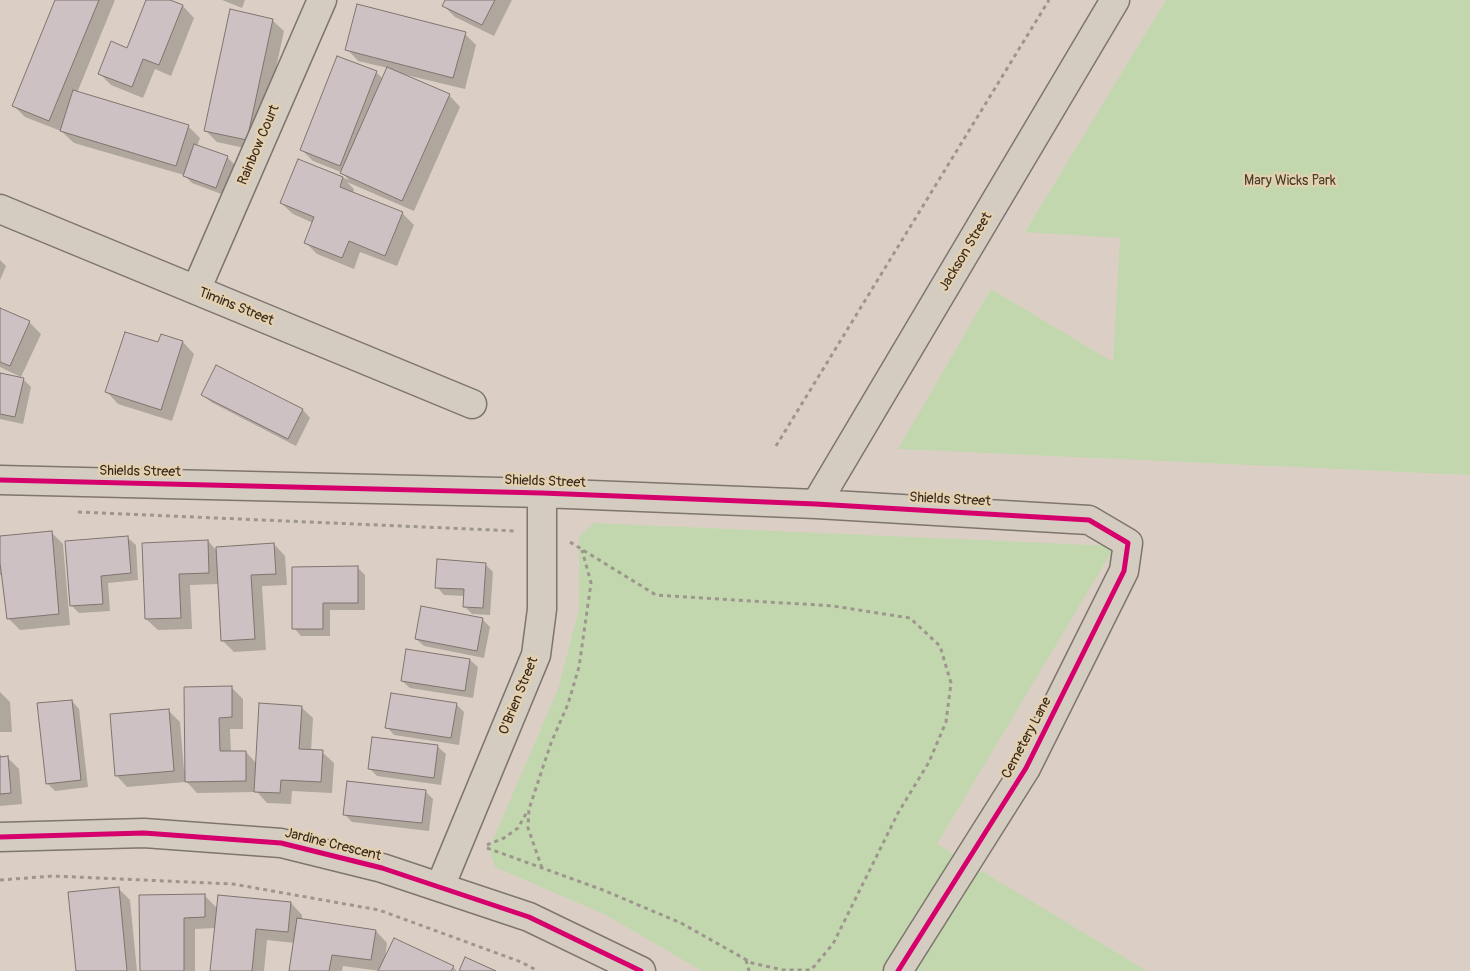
<!DOCTYPE html>
<html>
<head>
<meta charset="utf-8">
<style>
  body { margin:0 }
  canvas { display:block; background:#dbcfc5 }
</style>
</head>
<body>
<canvas width="1470" height="971"></canvas>
<script>
const ctx = document.querySelector('canvas').getContext('2d');
ctx.lineJoin = 'round';
function fillPath(path, color) { ctx.fillStyle = color; ctx.fill(path, 'evenodd'); }
const shape = rows => new Path2D(rows.map(r => 'M' + r).join(''));
function strokePath(path, color, width, dash) { ctx.strokeStyle = color; ctx.lineWidth = width; ctx.lineCap = dash ? 'butt' : 'round'; ctx.setLineDash(dash || []); ctx.stroke(path); }
function write(font, color, halo, rows, align = 'center') {
  ctx.font = font + ' Pangolin,sans-serif'; ctx.lineWidth = 4.5; ctx.setLineDash([]); ctx.textBaseline = 'middle'; ctx.strokeStyle = halo; ctx.fillStyle = color; for (const [text, x, y, turn = 0] of rows) {
    ctx.save(); ctx.translate(x, y); ctx.rotate((+turn || 0) * Math.PI / 180); ctx.textAlign = isNaN(turn) ? turn : align; if (halo) ctx.strokeText(text, 0, 0); ctx.fillText(text, 0, 0); ctx.restore();
  }
}
fillPath(shape([
  [1166,0,1470,0,1470,475,898,449,991,289,1113,362,1120,238,1025,232],
  [594,523,1115,546,937,844,1147,971,702,971,606,915,495,867,489,849,558,689,579,609,579,537]
]), '#c3d7ae');
fillPath(shape([
  [57,0,115,0,77,93,188,126,200,138,197,146,227,157,235,165,224,195,192,183,184,175,74,143,61,131,25,117,13,105],
  [148,0,166,0,183,6,194,18,171,76,155,69,143,98,111,85,100,74,128,49],
  [222,0,245,0,242,8],
  [447,0,512,0,494,36,455,17,444,6],
  [272,20,284,31,258,151,217,142,205,130],
  [465,34,476,45,465,89,398,73,449,95,460,107,414,211,347,182,354,189,353,194,402,213,414,225,397,266,360,252,354,269,317,254,305,242,313,223,293,214,281,203,299,160,349,180,341,172,313,161,301,149,376,72,383,79,388,68,358,61,347,49],
  [0,260,6,266,0,280],
  [0,309,29,322,41,334,21,377,0,367],
  [183,342,194,354,172,421,118,404,107,392,158,344],
  [217,366,303,410,310,418,296,446,211,402,203,395],
  [0,374,23,379,31,387,23,424,0,419],
  [52,533,63,544,70,625,20,630,8,618,4,575,0,575,0,537],
  [128,538,136,545,138,580,108,583,110,611,79,613,72,606],
  [208,541,218,552,274,544,285,556,287,585,262,586,266,650,234,652,222,640,219,584,190,585,192,629,158,630,146,619,144,544],
  [485,564,493,572,490,615,472,614,464,606,465,596,444,595,437,587],
  [357,567,365,575,365,610,330,610,330,636,301,636,294,628],
  [482,619,490,627,484,658,424,646,416,639],
  [470,660,478,667,473,698,410,688,402,681],
  [231,687,243,699,243,729,230,729,231,752,246,752,257,764,301,707,313,718,311,751,322,752,334,763,332,793,292,791,291,804,267,803,257,792,197,793,185,780,185,782,127,787,116,775,168,710,180,722,184,770,186,770],
  [0,692,10,702,12,732,0,732],
  [72,701,79,709,88,787,55,791,47,783],
  [456,704,464,712,459,745,394,735,387,727],
  [438,747,446,754,441,785,377,776,369,768],
  [0,754,3,758,7,757,19,769,22,804,0,806],
  [425,791,433,799,429,831,352,822,344,814],
  [118,888,130,900,137,971,77,971],
  [204,895,218,909,291,903,302,915,302,920,376,931,387,943,385,959,453,967,457,971,380,971,343,966,342,971,290,971,295,943,267,940,264,971,212,971,216,928,195,929,195,971,141,971,141,896]
]), '#0003');
const building = shape([
  [55,0,99,0,49,121,12,106,55,0],
  [146,0,170,0,183,5,159,65,143,59,132,87,98,74,111,41,127,48,146,0],
  [445,0,495,0,482,25,442,6,445,0],
  [357,4,466,32,453,78,345,50,357,4],
  [230,9,273,19,247,140,204,131,230,9],
  [337,56,377,71,340,166,300,150,337,56],
  [387,67,450,94,402,201,340,173,387,67],
  [73,90,189,125,176,166,60,131,73,90],
  [194,144,228,156,216,188,183,176,194,144],
  [298,159,343,177,340,187,403,212,385,256,349,241,342,258,304,243,314,217,280,203,298,159],
  [0,308,30,321,10,366,0,362,0,308],
  [125,332,158,342,161,334,183,341,161,410,105,392,125,332],
  [216,365,303,409,288,439,201,395,216,365],
  [0,373,24,378,15,417,0,414,0,373],
  [52,531,59,614,7,619,0,563,0,536,52,531],
  [128,536,131,573,101,576,103,604,70,606,65,541,128,536],
  [208,540,209,573,179,574,181,618,145,619,142,543,208,540],
  [274,543,276,574,251,575,255,639,221,641,216,547,274,543],
  [437,559,486,563,483,608,463,607,464,589,435,588,437,559],
  [358,566,358,603,323,603,323,629,292,629,292,567,358,566],
  [421,606,483,618,477,651,415,639,421,606],
  [406,649,470,659,465,691,401,681,406,649],
  [232,686,232,717,219,718,220,751,246,751,246,781,185,782,184,687,232,686],
  [391,693,457,703,451,738,385,728,391,693],
  [72,700,81,780,46,784,37,703,72,700],
  [259,703,302,706,299,749,323,750,321,782,281,780,280,793,254,792,259,703],
  [169,709,174,771,115,776,110,714,169,709],
  [372,737,438,745,434,778,368,769,372,737],
  [8,756,11,793,0,794,0,757,8,756],
  [347,781,426,790,422,823,343,815,347,781],
  [119,887,127,971,76,971,68,892,119,887],
  [205,894,205,917,184,918,184,971,140,971,139,895,205,894],
  [218,895,291,902,288,932,256,929,252,971,210,971,218,895],
  [297,918,376,930,371,960,332,955,329,971,289,971,297,918],
  [394,938,454,966,451,971,378,971,394,938],
  [465,957,496,971,459,971,465,957]
]);
fillPath(building, '#cec1c4');
strokePath(building, '#7e756e', 1);
const minor = shape([
  [0,209,472,404],
  [196,290,322,0],
  [0,480,542,493,816,504,1089,520,1128,543,1124,571,1026,768,898,971],
  [816,504,1115,0],
  [0,837,144,833,281,843,382,868,529,917,641,971],
  [440,887,536,655,542,609,542,493]
]);
strokePath(minor, '#7e756e', 31);
strokePath(shape([
  [776,446,1049,0],
  [78,512,516,531],
  [487,845,504,838,518,828,528,810],
  [487,848,603,890,681,923,752,963,783,970,811,970,833,944,898,813,929,762,946,722,951,683,940,646,910,618,833,606,656,595,570,542],
  [542,868,528,828,529,809,551,743,568,704,579,667,591,583,582,550],
  [0,880,53,876,233,884,379,910,521,962,538,971],
  [746,960,749,971]
]), '#9d968d', 3, [4, 4]);
strokePath(minor, '#d4ccc1', 28);
strokePath(shape([
  [0,480,542,493,816,504,1089,520,1128,543,1124,571,1026,768,898,971],
  [0,837,144,833,281,843,382,868,529,917,641,971]
]), '#d6006c', 5);
write('14px', '#3b2a1e', '#e4d1af', [
  ["Rainbow Court",259,145,-67],
  ["Jackson Street",966,252,-59],
  ["Timins Street",236,307,22],
  ["Shields Street",140,472,1],
  ["Shields Street",545,482,2],
  ["Shields Street",950,500,3],
  ["O'Brien Street",519,696,-68],
  ["Cemetery Lane",1027,738,-62],
  ["Jardine Crescent",333,845,14]
]);
write('14px', '#473c2b', '#e4d1af', [
  ["Mary Wicks Park",1290,181]
]);
</script>
</body>
</html>
